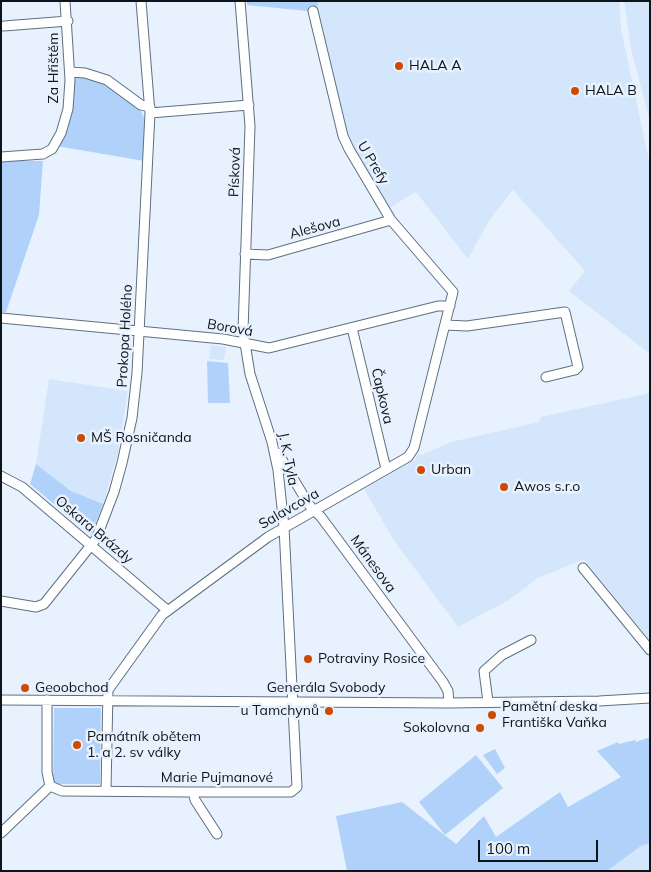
<!DOCTYPE html>
<html>
<head>
<meta charset="utf-8">
<style>
  body { margin:0 }
  #map { position:relative; width:651px; height:872px; overflow:hidden; background:#e8f2ff; font-family:Mulish,sans-serif }
  canvas { display:block }
  .frame { position:absolute; inset:0; border:2px solid #0e141b; pointer-events:none }
  .scale { position:absolute; left:478px; top:840px; width:120px; height:22px; box-sizing:border-box; border:2px solid #0e141b; border-top:0; padding-left:6px; font-size:15px; line-height:18px; white-space:nowrap; color:#0e141b; -webkit-text-stroke:4px #e8f2ff; paint-order:stroke }
</style>
</head>
<body>
<div id="map">
<canvas width="651" height="872"></canvas>
<div class="frame"></div>
<div class="scale">100 m</div>
</div>
<script>
const ctx = document.querySelector('canvas').getContext('2d');
ctx.lineJoin = 'round';
function fillPath(path, color) { ctx.fillStyle = color; ctx.fill(path, 'evenodd'); }
const shape = rows => new Path2D(rows.map(r => 'M' + r).join(''));
function strokePath(path, color, width, dash) { ctx.strokeStyle = color; ctx.lineWidth = width; ctx.lineCap = dash ? 'butt' : 'round'; ctx.setLineDash(dash || []); ctx.stroke(path); }
function write(font, color, halo, rows, align = 'center') {
  ctx.font = font + ' Mulish,sans-serif'; ctx.lineWidth = 5; ctx.setLineDash([]); ctx.textBaseline = 'middle'; ctx.strokeStyle = halo; ctx.fillStyle = color; for (const [text, x, y, turn = 0] of rows) {
    ctx.save(); ctx.translate(x, y); ctx.rotate((+turn || 0) * Math.PI / 180); ctx.textAlign = isNaN(turn) ? turn : align; if (halo) ctx.strokeText(text, 0, 0); ctx.fillText(text, 0, 0); ctx.restore();
  }
}
fillPath(shape([
  [318,1,619,1,621,29,650,165,650,354,569,291,585,271,513,190,490,219,468,259,416,192,387,209,350,144,317,12],
  [624,1,650,1,650,122,631,49],
  [211,345,226,347,224,360,209,359],
  [49,379,128,391,118,453,103,504,71,491,36,464],
  [650,393,650,642,584,559,538,578,509,600,458,627,393,539,364,489,415,460,418,454,422,455,451,442,539,422,541,417],
  [650,843,650,871,607,871,641,846]
]), '#d4e6fb');
fillPath(shape([
  [247,1,318,1,317,12,247,5],
  [77,76,109,84,140,109,146,122,144,161,57,146,74,78],
  [1,161,43,161,39,215,6,312,1,312],
  [207,361,228,363,230,403,208,403],
  [36,464,71,491,103,504,91,535,30,484],
  [54,708,101,708,100,784,53,784],
  [650,737,650,843,641,846,607,871,347,871,336,816,402,802,456,844,484,816,496,837,560,792,568,807,621,777,597,751,618,742,619,744,635,740,636,742],
  [495,749,505,768,497,774,483,755],
  [476,755,503,788,445,835,419,802]
]), '#b0d2fa');
const minor = shape([
  [4,26,68,21],
  [70,72,85,73,107,80,141,105,150,107],
  [150,113,249,105],
  [1,157,43,154,52,149,61,133,68,109,70,80,65,1],
  [245,254,268,255,391,220],
  [1,318,223,339,269,348,438,306,450,306],
  [445,325,467,326,565,312,578,367,575,370,546,377],
  [352,328,386,469],
  [278,453,309,505,321,517,443,682,448,691,449,703],
  [1,476,22,487,167,610],
  [583,568,650,650],
  [1,601,36,607,44,604,96,539,114,492,122,463,132,418,137,373,150,113,141,1],
  [1,700,449,703,599,701,650,698],
  [47,700,47,772,50,786],
  [488,702,484,671,502,655,531,640],
  [50,786,62,791,188,792,291,792,297,787,284,527,278,470,272,442,250,374,243,331,250,126,240,1],
  [106,791,108,690,162,615,268,537,408,457,414,448,453,292,391,220,349,149,343,136,313,11],
  [193,792,195,800,217,834],
  [1,833,50,786]
]);
strokePath(minor, '#606f81', 11);
strokePath(minor, '#fff', 9);
for (const [x, y, r, color] of [
  [399,66,5,"#ce4901"],
  [575,91,5,"#ce4901"],
  [81,438,5,"#ce4901"],
  [421,470,5,"#ce4901"],
  [504,487,5,"#ce4901"],
  [308,659,5,"#ce4901"],
  [25,688,5,"#ce4901"],
  [329,711,5,"#ce4901"],
  [492,715,5,"#ce4901"],
  [480,728,5,"#ce4901"],
  [77,745,5,"#ce4901"]
]) { const dot = new Path2D(); dot.arc(x, y, r, 0, 2 * Math.PI); ctx.fillStyle = color; ctx.fill(dot); strokePath(dot, '#e8f2ff', 2); }
write('14px', '#0e141b', '#e8f2ff', [
  ["HALA A",409,66],
  ["HALA B",585,91],
  ["MŠ Rosničanda",91,438],
  ["Urban",431,470],
  ["Awos s.r.o",514,487],
  ["Potraviny Rosice",318,659],
  ["Geoobchod",35,688],
  ["Pamětní deska",502,707],
  ["Františka Vaňka",502,723],
  ["u Tamchynů",319,711,"right"],
  ["Sokolovna",470,728,"right"],
  ["Památník obětem",87,737],
  ["1. a 2. sv války",87,753]
], 'left');
write('14px', '#0e141b', '#e8f2ff', [
  ["Za Hřištěm",54,68,-90],
  ["U Prefy",373,163,59],
  ["Písková",235,172,-88],
  ["Alešova",315,228,-15],
  ["Borová",230,328,10],
  ["Prokopa Holého",125,336,-87],
  ["Čapkova",382,396,77],
  ["J. K. Tyla",288,459,79],
  ["Salavcova",289,509,-30],
  ["Oskara Brázdy",94,530,40],
  ["Mánesova",373,564,54],
  ["Generála Svobody",326,688],
  ["Marie Pujmanové",217,778]
]);
</script>
</body>
</html>
